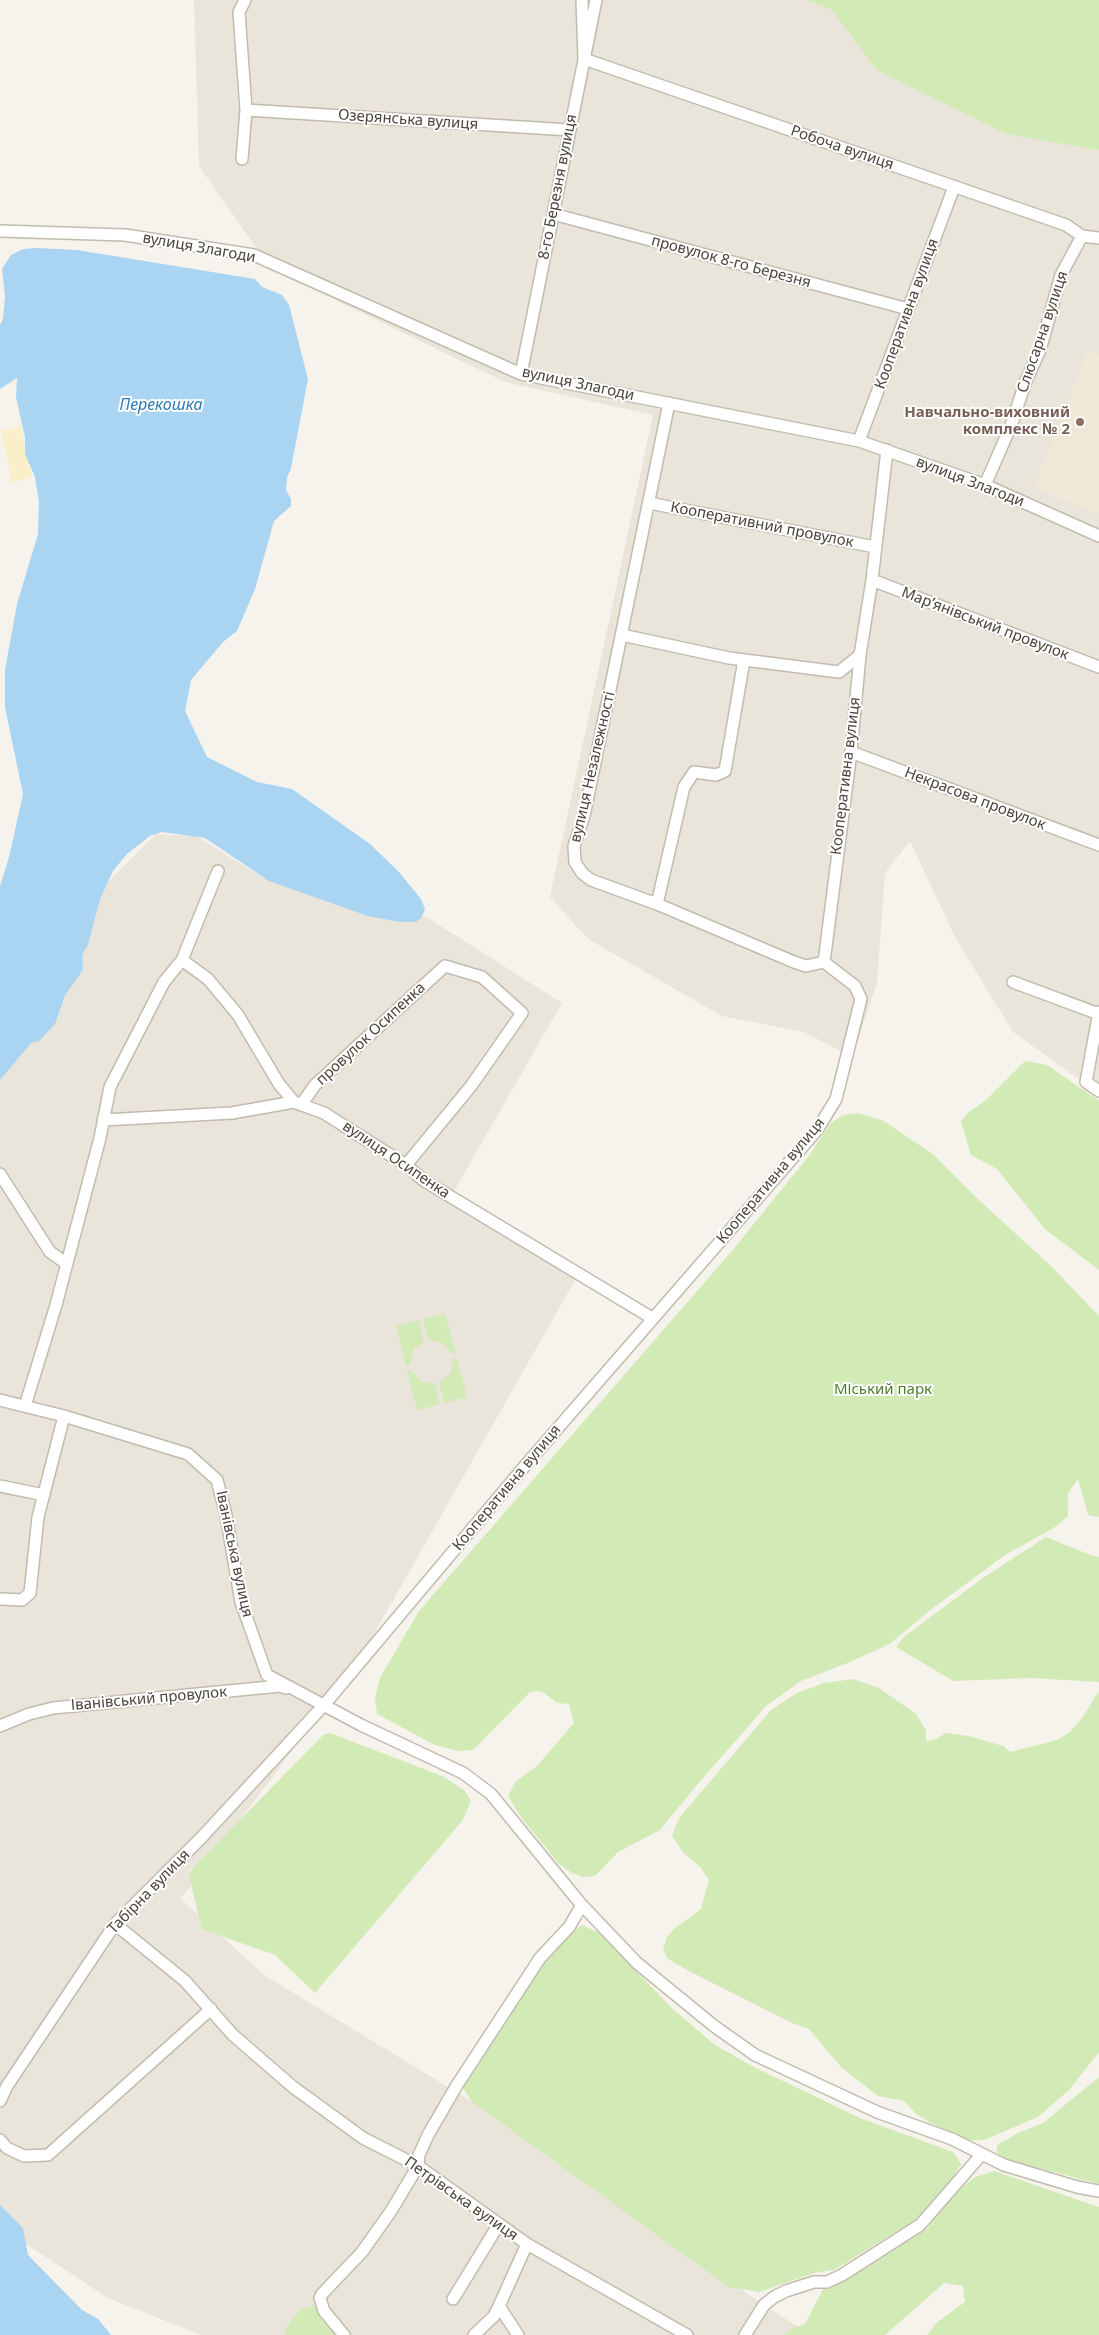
<!DOCTYPE html>
<html>
<head>
<meta charset="utf-8">
<style>
  body { margin:0 }
  canvas { display:block; background:#f6f3ec }
</style>
</head>
<body>
<canvas width="1099" height="2335"></canvas>
<script>
const ctx = document.querySelector('canvas').getContext('2d');
ctx.lineJoin = 'round';
function fillPath(path, color) { ctx.fillStyle = color; ctx.fill(path, 'evenodd'); }
const shape = rows => new Path2D(rows.map(r => 'M' + r).join(''));
function strokePath(path, color, width, dash) { ctx.strokeStyle = color; ctx.lineWidth = width; ctx.lineCap = dash ? 'butt' : 'round'; ctx.setLineDash(dash || []); ctx.stroke(path); }
function write(font, color, halo, rows, align = 'center') {
  ctx.font = font + ' "Noto Sans",sans-serif'; ctx.lineWidth = 4; ctx.setLineDash([]); ctx.textBaseline = 'middle'; ctx.strokeStyle = halo; ctx.fillStyle = color; for (const [text, x, y, turn = 0] of rows) {
    ctx.save(); ctx.translate(x, y); ctx.rotate((+turn || 0) * Math.PI / 180); ctx.textAlign = isNaN(turn) ? turn : align; if (halo) ctx.strokeText(text, 0, 0); ctx.fillText(text, 0, 0); ctx.restore();
  }
}
fillPath(shape([
  [194,0,1099,0,1099,1093,1013,1032,955,937,910,841,885,873,877,983,852,1057,804,1032,722,1016,588,939,550,897,653,415,505,382,271,269,199,166],
  [156,834,196,836,264,878,428,918,562,1003,454,1191,578,1275,355,1667,181,1899,264,1975,471,2101,752,2297,811,2335,201,2335,108,2298,0,2227,0,1080,97,893]
]), '#eae5da');
fillPath(shape([
  [1088,350,1099,355,1099,514,1034,488]
]), '#efe8d6');
fillPath(shape([
  [807,0,1099,0,1099,150,1006,134,877,70,832,10],
  [1025,1061,1047,1065,1099,1101,1099,1270,1045,1229,997,1169,971,1155,961,1121,969,1112,986,1100],
  [858,1113,884,1121,934,1155,979,1200,1051,1266,1099,1316,1099,1517,1088,1515,1078,1479,1068,1493,1068,1516,1055,1527,1005,1555,929,1611,891,1643,850,1662,801,1681,766,1706,696,1786,660,1830,618,1852,595,1876,583,1877,572,1873,559,1864,521,1817,508,1796,516,1781,537,1766,574,1723,569,1704,557,1703,543,1692,536,1691,529,1693,473,1750,458,1751,435,1745,377,1714,375,1698,380,1678,419,1611,731,1252,808,1157,830,1124,843,1115],
  [445,1313,456,1353,452,1354,442,1343,429,1340,423,1319],
  [419,1320,424,1342,414,1349,410,1365,406,1366,396,1326],
  [453,1359,457,1359,467,1397,445,1403,439,1383,451,1373],
  [411,1370,421,1382,435,1384,440,1404,417,1410,407,1371],
  [1046,1537,1093,1556,1099,1557,1099,1682,1031,1678,953,1681,896,1647,905,1636,983,1578],
  [853,1679,879,1688,916,1714,926,1730,926,1741,936,1739,946,1733,969,1736,1003,1746,1010,1752,1057,1740,1070,1732,1082,1718,1099,1691,1099,2052,1069,2090,1038,2117,984,2140,968,2140,929,2122,915,2113,904,2101,878,2096,841,2067,809,2029,794,2024,685,1969,667,1958,663,1949,667,1937,674,1929,701,1909,709,1880,701,1868,683,1852,672,1836,679,1818,771,1710,797,1693,824,1683],
  [330,1733,442,1776,464,1790,471,1801,462,1821,315,1993,275,1955,202,1929,189,1876,194,1867,323,1735],
  [582,1925,599,1933,673,2009,715,2045,754,2067,860,2118,953,2152,961,2164,946,2188,923,2215,834,2270,814,2273,759,2292,729,2287,471,2101,462,2086,544,1962,571,1933],
  [1099,2077,1099,2184,1005,2159,997,2152,997,2145,1018,2133,1043,2123],
  [994,2171,1099,2207,1099,2335,927,2335,936,2323,965,2302,963,2286,944,2283,885,2335,784,2335,790,2329,805,2324,823,2289,856,2274,927,2229,955,2193,975,2177],
  [316,2305,339,2335,284,2335,289,2323,300,2309]
]), '#d2eab5');
fillPath(shape([
  [21,427,32,477,12,483,1,430]
]), '#f9efc9');
fillPath(shape([
  [37,248,77,250,255,279,262,287,282,295,289,305,308,379,291,468,287,478,286,490,291,499,291,506,274,521,255,589,237,631,223,642,191,680,185,711,207,757,257,782,292,789,370,844,399,872,421,899,425,909,422,917,416,922,400,922,368,916,269,881,205,838,162,832,150,836,127,854,113,871,100,899,88,945,82,955,83,970,65,995,55,1024,39,1041,31,1043,0,1080,0,886,9,857,23,794,5,707,5,670,17,604,38,534,39,502,35,477,25,454,25,437,16,397,17,378,0,389,0,325,3,319,5,296,2,269,11,255,23,249],
  [0,2205,23,2228,28,2255,82,2310,98,2319,111,2335,0,2335]
]), '#a9d4f2');
const minor = shape([
  [582,0,584,59,1066,225,1082,236,1099,238],
  [246,110,570,130],
  [242,159,246,110,239,12,245,0],
  [553,214,908,309],
  [0,231,125,235,254,255,521,374,859,441,985,485,1099,536],
  [521,374,596,0],
  [669,403,584,816,574,846,575,862,582,873,591,880,657,904,794,962,806,966,824,962],
  [859,441,954,187],
  [985,485,1012,423,1025,383,1040,350,1061,275,1082,236],
  [649,503,875,547],
  [872,580,1099,667],
  [622,635,729,658,839,672,860,655],
  [851,752,1099,845],
  [657,904,684,787,694,772,716,775,725,771,744,660],
  [182,960,208,979,238,1015,279,1084,294,1102,324,1113,406,1165,423,1180,652,1318],
  [824,962,851,752,860,655,872,580,887,450],
  [1013,982,1099,1014],
  [1099,1012,1086,1082,1099,1091],
  [301,1105,315,1085,445,966,482,977,522,1013,471,1086,406,1165],
  [103,1120,232,1113,294,1102],
  [0,1174,50,1252,67,1264],
  [0,1400,64,1416,188,1454,217,1480,226,1515,241,1602,267,1675,361,1725,463,1773,491,1794,580,1903,637,1963,714,2026,755,2055,877,2112,952,2139,1004,2165,1077,2187,1099,2191],
  [25,1406,56,1305,100,1138,110,1087,164,982,182,960,218,871],
  [0,1486,44,1495],
  [0,1599,22,1600,30,1593,38,1517,64,1416],
  [0,1726,29,1714,53,1708,280,1686,286,1688],
  [115,1924,185,1981,233,2035,293,2087,363,2138,418,2166,527,2244,687,2335],
  [0,2101,7,2086,115,1924,202,1837,324,1705,524,1467,817,1130,836,1099,861,999,855,986,824,962],
  [0,2140,7,2148,24,2156,48,2155,211,2009],
  [453,2299,499,2224],
  [499,2306,518,2335],
  [344,2335,324,2311,320,2298,322,2294,362,2252,391,2211,418,2166,419,2155,428,2135,457,2085,540,1958,569,1927,582,1905],
  [474,2335,494,2316,499,2306,527,2244],
  [745,2335,764,2305,774,2297,786,2291,814,2282,827,2282,842,2275,920,2225,982,2154]
]);
strokePath(minor, '#c2bbae', 14);
strokePath(minor, '#fff', 11);
for (const [x, y, r, color] of [
  [1080,422,5,"#8d6e63"]
]) { const dot = new Path2D(); dot.arc(x, y, r, 0, 2 * Math.PI); ctx.fillStyle = color; ctx.fill(dot); strokePath(dot, '#fff', 2); }
write('15px', '#4b4439', '#fff', [
  ["Озерянська вулиця",408,120,4],
  ["Робоча вулиця",842,148,19],
  ["8-го Березня вулиця",558,187,-79],
  ["вулиця Злагоди",199,248,10],
  ["провулок 8-го Березня",731,262,15],
  ["Кооперативна вулиця",907,314,-70],
  ["Слюсарна вулиця",1043,332,-71],
  ["вулиця Злагоди",578,384,12],
  ["вулиця Злагоди",970,482,21],
  ["Кооперативний провулок",762,525,11],
  ["Мар’янівський провулок",985,624,21],
  ["вулиця Незалежності",593,767,-77],
  ["Кооперативна вулиця",846,776,-83],
  ["Некрасова провулок",975,799,21],
  ["провулок Осипенка",371,1034,-43],
  ["вулиця Осипенка",396,1160,34],
  ["Кооперативна вулиця",771,1181,-50],
  ["Кооперативна вулиця",507,1488,-50],
  ["Іванівська вулиця",234,1554,78],
  ["Іванівський провулок",149,1699,-5],
  ["Табірна вулиця",149,1892,-46],
  ["Петрівська вулиця",461,2199,35]
]);
write('bold 15px', '#785e54', '#fff', [
  ["Навчально-виховний",1070,413],
  ["комплекс № 2",1070,430]
], 'right');
write('15px', '#4a7f2a', '#fff', [
  ["Міський парк",883,1390]
]);
write('italic 16px', '#2e7ab2', '#fff', [
  ["Перекошка",161,405]
]);
</script>
</body>
</html>
